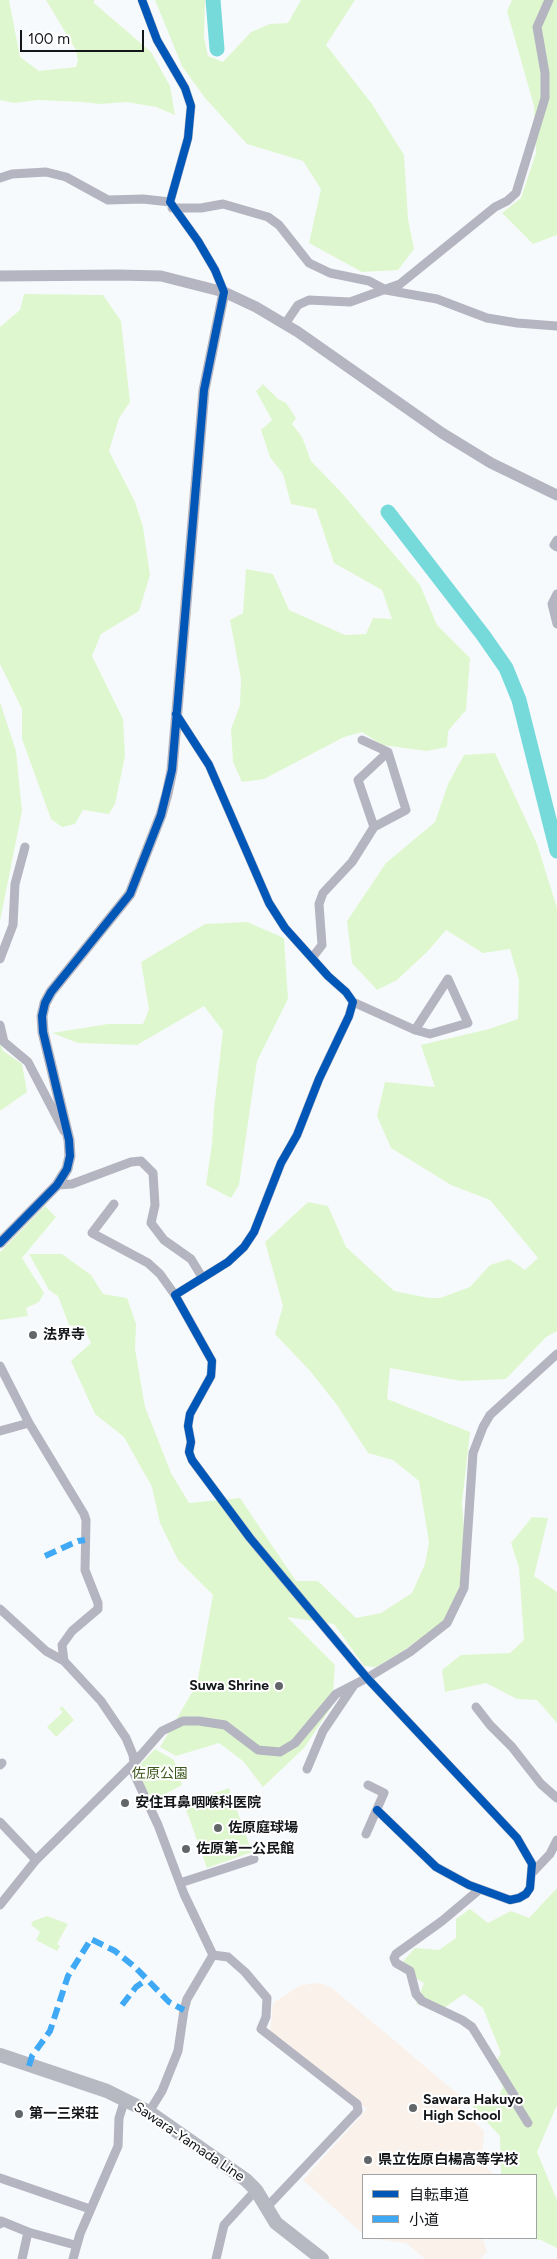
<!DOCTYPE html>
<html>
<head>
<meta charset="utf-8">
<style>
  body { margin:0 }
  #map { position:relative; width:557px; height:2259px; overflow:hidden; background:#f7fafd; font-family:Figtree,"Noto Sans JP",sans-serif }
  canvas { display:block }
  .legend { position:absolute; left:362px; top:2174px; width:175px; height:65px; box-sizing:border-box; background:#fff; border:1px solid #a1a2a3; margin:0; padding:6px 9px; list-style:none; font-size:15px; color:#14171a }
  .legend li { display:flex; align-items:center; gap:10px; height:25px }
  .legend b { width:25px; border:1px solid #a1a2a3 }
  .scale { position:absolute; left:20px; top:30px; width:124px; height:22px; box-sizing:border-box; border:2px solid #14171a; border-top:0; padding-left:6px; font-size:15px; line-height:18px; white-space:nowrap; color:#14171a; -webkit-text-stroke:4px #fff; paint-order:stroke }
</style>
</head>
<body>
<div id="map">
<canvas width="557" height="2259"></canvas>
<ul class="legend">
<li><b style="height:6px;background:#0057b8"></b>自転車道</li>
<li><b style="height:6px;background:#3fa9f5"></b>小道</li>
</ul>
<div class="scale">100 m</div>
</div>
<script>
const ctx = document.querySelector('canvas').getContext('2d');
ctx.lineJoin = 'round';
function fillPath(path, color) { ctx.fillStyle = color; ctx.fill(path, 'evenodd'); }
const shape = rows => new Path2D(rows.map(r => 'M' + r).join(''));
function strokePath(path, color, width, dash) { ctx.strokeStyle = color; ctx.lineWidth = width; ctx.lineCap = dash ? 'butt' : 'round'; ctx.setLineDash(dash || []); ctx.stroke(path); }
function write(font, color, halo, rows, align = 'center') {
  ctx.font = font + ' Figtree,"Noto Sans JP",sans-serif'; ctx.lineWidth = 4; ctx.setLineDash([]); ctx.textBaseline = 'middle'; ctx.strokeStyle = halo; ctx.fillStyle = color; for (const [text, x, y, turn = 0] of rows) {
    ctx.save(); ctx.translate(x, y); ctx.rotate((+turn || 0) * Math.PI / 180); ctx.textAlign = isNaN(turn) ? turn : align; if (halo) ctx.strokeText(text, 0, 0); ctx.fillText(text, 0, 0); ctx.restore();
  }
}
fillPath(shape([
  [313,1983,324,1984,333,1989,464,2099,459,2107,484,2131,482,2163,494,2175,363,2175,363,2234,303,2180,367,2109,291,2051,270,2031,273,2003,299,1986],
  [367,2238,483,2238,487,2252,480,2259,425,2259,406,2243]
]), '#faf2ea');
fillPath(shape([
  [0,0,9,0,20,57,39,71,76,67,78,61,76,50,46,0,94,0,94,3,151,52,170,86,175,115,156,107,127,102,100,104,82,102,38,100,14,103,0,100],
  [155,0,205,0,204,37,208,56,223,62,251,32,270,24,288,23,301,0,355,0,326,45,372,104,404,155,408,219,414,249,398,270,362,272,309,243,321,189,303,161,247,144,205,98,182,66],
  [512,0,557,0,557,235,533,244,502,213,521,198,536,153,534,106,507,11],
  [24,294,103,295,121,321,130,402,119,418,109,451,135,502,143,527,150,575,139,611,101,634,92,656,123,719,125,756,115,804,109,814,83,810,75,824,62,827,51,819,22,739,22,709,0,664,0,327,20,310],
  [263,384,278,399,286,403,296,418,292,424,302,437,311,461,341,492,420,585,437,625,470,658,466,710,448,731,447,747,427,751,382,745,362,732,344,737,264,779,242,782,233,762,231,729,240,705,241,679,230,620,243,613,246,569,273,574,289,610,345,635,366,634,373,618,392,619,382,590,334,563,316,509,291,504,283,474,270,457,261,430,272,420,256,391],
  [0,702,16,751,22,811,0,921],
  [495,753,537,844,557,908,557,1331,546,1337,506,1379,461,1381,390,1368,387,1399,470,1432,462,1503,466,1556,461,1589,445,1621,403,1651,376,1667,364,1666,334,1624,287,1617,335,1665,332,1706,304,1748,263,1787,243,1761,219,1743,176,1756,160,1747,197,1684,213,1595,178,1560,160,1523,152,1487,124,1437,95,1414,71,1361,91,1343,84,1328,69,1325,58,1296,49,1290,29,1254,62,1254,91,1275,103,1294,127,1298,136,1324,135,1349,145,1407,171,1473,189,1503,240,1498,296,1581,318,1581,356,1618,381,1613,412,1593,425,1564,429,1542,419,1481,393,1460,368,1453,337,1405,311,1372,275,1334,283,1306,265,1242,308,1202,328,1206,346,1247,394,1291,429,1298,440,1298,470,1287,490,1265,509,1259,525,1270,538,1258,490,1200,451,1185,391,1148,377,1116,385,1082,435,1087,421,1045,489,1029,518,1019,519,980,510,949,483,953,446,930,428,951,397,980,377,990,352,963,347,921,386,863,435,822,448,784,464,755],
  [247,922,284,938,288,999,257,1061,239,1185,231,1198,206,1185,212,1144,214,1109,223,1031,204,1006,137,1045,78,1043,52,1033,108,1024,143,1024,149,1009,141,962,205,924],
  [0,1042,3,1051,22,1064,27,1092,0,1111],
  [45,1206,56,1217,22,1258,44,1293,39,1302,26,1308,28,1316,0,1320,0,1252],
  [532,1517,548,1518,534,1576,557,1592,557,1723,537,1700,517,1699,486,1683,445,1692,442,1670,461,1655,510,1653,524,1640,519,1568,511,1543],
  [62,1706,74,1720,56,1737,47,1727,63,1712,59,1709],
  [155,1749,174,1760,182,1785,152,1801,136,1769],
  [229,1788,252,1852,207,1868,184,1804],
  [557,1888,557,2105,537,2152,557,2200,557,2248,541,2240,523,2238,536,2238,536,2175,501,2175,500,2136,472,2106,497,2100,503,2087,493,2067,501,2053,483,2008,464,1994,441,2010,416,2004,424,1983,397,1968,415,1948,439,1950,456,1938,456,1919,470,1909,488,1923,511,1911,529,1918],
  [47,1916,68,1924,57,1944,60,1946,57,1951,36,1940,40,1932,31,1925,33,1921]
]), '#dff7ce');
strokePath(shape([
  [213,0,217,49],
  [388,512,483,635,506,668,519,700,557,851]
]), '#76dadb', 15);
strokePath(shape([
  [142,0,157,40,185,88,191,106,188,138,170,202,198,241,215,270,224,292],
  [0,178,12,174,46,172,66,177,108,200,143,199,170,202],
  [172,208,201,208,223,204,268,217,279,225,309,263,330,273,369,281,386,290,437,299,487,318,517,323,557,326],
  [285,324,298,305,309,300,350,302,400,284,495,207,507,201,516,193,545,98,545,73,537,27,549,0],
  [557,540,554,545,557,547],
  [557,594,552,604,557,624],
  [176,714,209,765,269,903,285,928,328,976,346,992,353,1002,349,1016,319,1079,297,1135,281,1163,254,1232,244,1247,228,1262,175,1295,212,1361,211,1376,190,1414,188,1426,191,1442,189,1452,192,1460,250,1538,367,1678,517,1838,532,1864,530,1888,526,1894,519,1898,510,1900,469,1885,436,1867,377,1810],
  [374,827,358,780,388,752],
  [312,958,322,945,319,904,323,893,352,862,374,827,406,810,388,752,362,740],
  [0,959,13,925,15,884,25,847],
  [353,1002,415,1030,448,979,468,1023,430,1034,415,1030],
  [0,1025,4,1042,28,1062,64,1131],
  [57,1185,72,1184,131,1162,141,1161,153,1173,155,1205,151,1223,164,1240,191,1259,202,1277],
  [114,1204,92,1233,148,1263,160,1274,175,1295],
  [0,1366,29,1423,84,1514,86,1520,85,1570,98,1603,98,1609,72,1631,62,1645,64,1661],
  [0,1431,29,1423],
  [0,1609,46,1651,64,1661,101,1701,126,1738,133,1755,134,1763,36,1860,0,1905],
  [476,1707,490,1725,512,1747,541,1784,557,1798],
  [134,1763,162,1731,183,1721,199,1721,225,1725,258,1750,280,1752,295,1743,336,1694,367,1678,410,1652,447,1623,464,1588,473,1453,483,1427,490,1415,557,1354],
  [0,1765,2,1763],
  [131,1767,158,1825,184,1894,213,1955,187,1999,184,2010,178,2051,162,2091,149,2112],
  [307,1769,323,1731,354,1685],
  [0,1822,36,1860],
  [366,1834,384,1793,368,1785],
  [532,1873,550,1854,557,1840],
  [180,1883,254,1859],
  [480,1889,442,1921,396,1954,394,1958,396,1963,410,1971,416,1994,422,2001,462,2020,472,2027,514,2095,515,2102,528,2123],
  [213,1955,228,1957,245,1972,267,1998,266,2017,261,2029,357,2104,358,2111,354,2115,266,2208],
  [0,2178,90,2209],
  [0,2224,1,2221,28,2232,75,2245],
  [22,2259,28,2232],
  [73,2259,80,2234,118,2146,119,2118,125,2099],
  [216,2259,224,2225,256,2190]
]), '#b4b5c1', 9);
strokePath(shape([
  [0,276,118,275,161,276,224,292,256,307,298,332,442,433,491,463,557,495],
  [0,1243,57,1185,67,1169,70,1156,69,1140,43,1032,42,1016,45,1003,51,992,130,894,161,815,167,794,172,770,204,390,224,292]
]), '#b4b5c1', 11);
strokePath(shape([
  [0,2055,107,2091,149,2112,246,2180,256,2190,276,2223,322,2259]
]), '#b6b8c2', 14);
strokePath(shape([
  [45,1556,78,1541,85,1540],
  [122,2005,136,1987,146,1980],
  [29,2066,32,2056,50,2031,68,1976,91,1939,115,1951,135,1967,169,2002,184,2010]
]), '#3fa9f5', 6, [12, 6]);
strokePath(shape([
  [176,714,209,765,269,903,285,928,328,976,346,992,353,1002,349,1016,319,1079,297,1135,281,1163,254,1232,244,1247,228,1262,175,1295,212,1361,211,1376,190,1414,188,1426,191,1442,189,1452,192,1460,250,1538,367,1678,517,1838,532,1864,530,1888,526,1894,519,1898,510,1900,469,1885,436,1867,377,1810],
  [0,1243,57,1185,67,1169,70,1156,69,1140,43,1032,42,1016,45,1003,51,992,130,894,161,815,172,770,204,390,224,292,215,270,198,241,170,202,188,138,191,106,185,88,157,40,142,0]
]), '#0057b8', 8);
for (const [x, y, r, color] of [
  [33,1335,5,"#636669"],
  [279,1686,5,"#636669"],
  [125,1803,5,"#636669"],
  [218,1828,5,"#636669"],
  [186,1849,5,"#636669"],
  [413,2108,5,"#636669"],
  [19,2114,5,"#636669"],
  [368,2160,5,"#636669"]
]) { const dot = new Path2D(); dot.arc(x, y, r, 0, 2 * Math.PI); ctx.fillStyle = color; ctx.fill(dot); strokePath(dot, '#fff', 2); }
write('bold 14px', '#14171a', '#fff', [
  ["法界寺",43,1335],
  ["Suwa Shrine",269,1686,"right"],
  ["安住耳鼻咽喉科医院",135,1803],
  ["佐原庭球場",228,1828],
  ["佐原第一公民館",196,1849],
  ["Sawara Hakuyo",423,2100],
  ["High School",423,2116],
  ["第一三栄荘",29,2114],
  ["県立佐原白楊高等学校",378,2160]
], 'left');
write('14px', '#3c571f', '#fff', [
  ["佐原公園",160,1774]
]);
write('14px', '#14171a', '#fff', [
  ["Sawara-Yamada Line",189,2142,34]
]);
</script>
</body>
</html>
